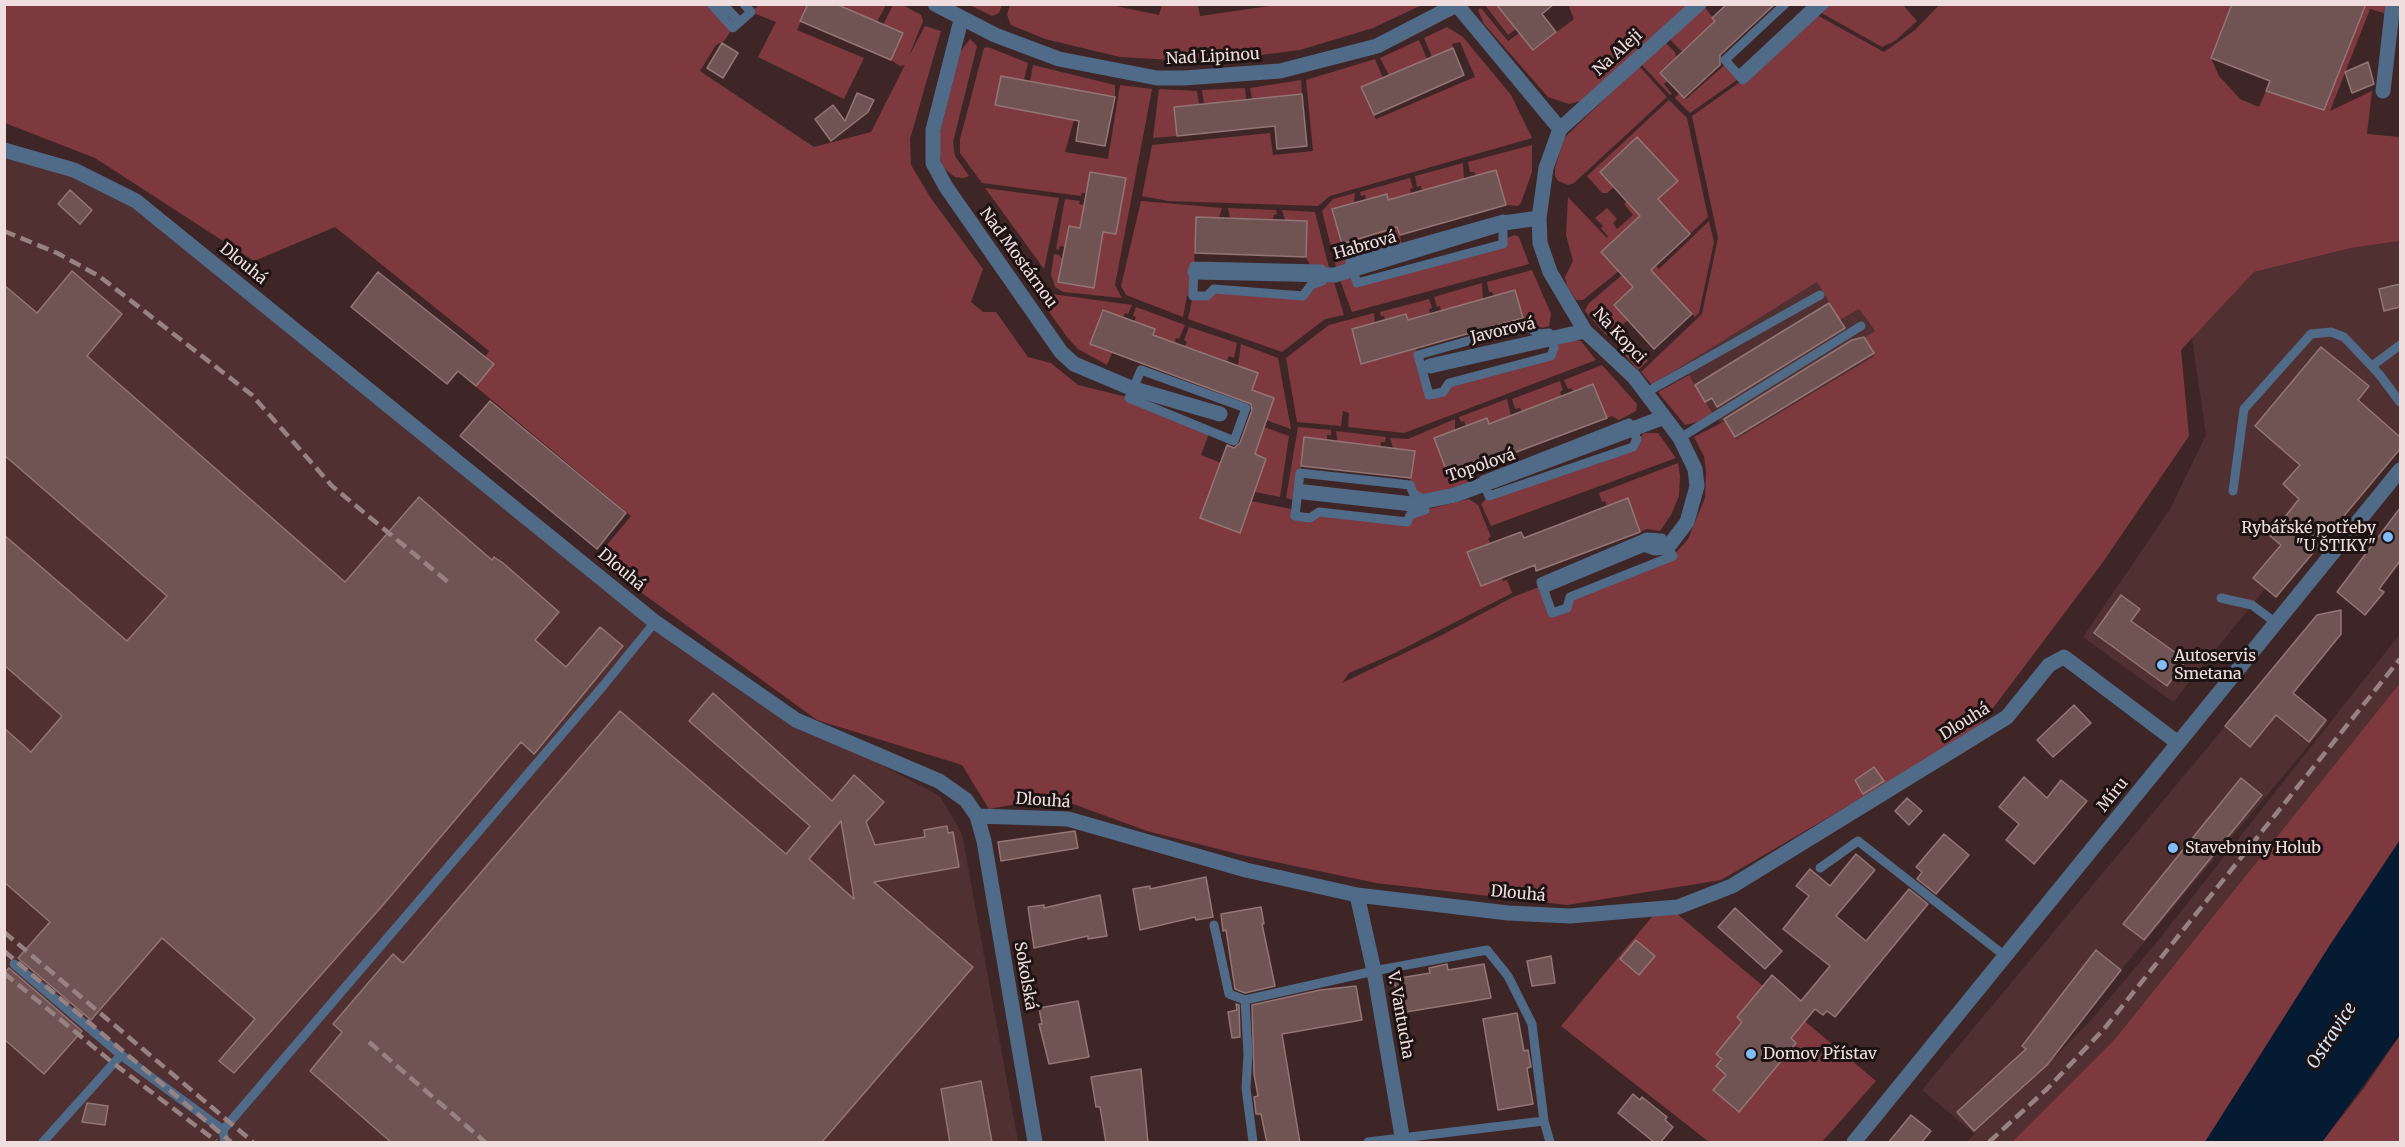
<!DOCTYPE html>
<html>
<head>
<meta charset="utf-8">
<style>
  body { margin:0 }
  #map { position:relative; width:2405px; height:1147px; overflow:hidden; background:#3f2626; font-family:Merriweather,serif }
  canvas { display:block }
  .frame { position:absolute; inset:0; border:6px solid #efdedd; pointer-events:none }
</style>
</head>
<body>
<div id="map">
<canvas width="2405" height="1147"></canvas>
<div class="frame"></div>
</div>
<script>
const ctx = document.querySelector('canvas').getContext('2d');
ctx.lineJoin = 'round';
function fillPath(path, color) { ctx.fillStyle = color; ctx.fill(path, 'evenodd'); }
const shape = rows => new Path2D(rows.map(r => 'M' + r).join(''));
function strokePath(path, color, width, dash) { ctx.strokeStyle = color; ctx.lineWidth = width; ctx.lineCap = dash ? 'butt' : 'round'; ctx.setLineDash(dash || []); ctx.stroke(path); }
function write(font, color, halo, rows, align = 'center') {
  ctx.font = font + ' Merriweather,serif'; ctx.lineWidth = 6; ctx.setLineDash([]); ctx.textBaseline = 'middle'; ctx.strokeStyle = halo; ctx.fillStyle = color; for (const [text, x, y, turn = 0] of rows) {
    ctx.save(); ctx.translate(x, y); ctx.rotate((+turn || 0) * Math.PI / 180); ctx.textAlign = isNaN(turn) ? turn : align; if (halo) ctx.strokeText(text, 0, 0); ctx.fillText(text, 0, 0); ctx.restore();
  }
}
fillPath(shape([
  [4,150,136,201,564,546,796,720,940,796,962,834,1018,1142,5,1142],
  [2400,241,2400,449,2276,597,2265,589,2173,702,2083,637,2170,509,2206,435,2192,338,2254,272,2351,248],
  [1817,282,1840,320,1859,309,1875,332,1875,355,1736,439,1726,421,1720,423,1713,414,1683,365],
  [2400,634,2400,683,2115,1039,2012,1142,1966,1142,1975,1134,1922,1090,2253,693,2270,674,2329,721,2121,970,2052,1060,2092,1019,2156,943]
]), '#503030');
fillPath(shape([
  [839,4,886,5,877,22],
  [1010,4,1111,5,1159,15,1162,5,1198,5,1200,16,1283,4,1422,5,1373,28,1300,50,1206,62,1120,57,1045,39,1011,25,1007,15],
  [4,5,711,5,733,28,724,41,716,45,700,71,814,147,871,132,905,65,900,66,891,60,903,33,883,25,893,5,903,5,921,15,923,21,909,56,925,26,941,31,910,139,911,165,930,197,983,269,971,302,983,312,996,312,1028,357,1051,363,1078,385,1135,399,1210,431,1201,455,1221,463,1200,518,1239,533,1251,501,1296,510,1295,516,1319,512,1406,522,1425,510,1469,499,1478,505,1491,537,1488,538,1490,543,1467,553,1481,585,1502,578,1503,581,1507,580,1512,593,1395,653,1349,673,1342,683,1442,635,1513,597,1542,586,1552,613,1566,608,1570,597,1673,556,1688,539,1705,498,1706,471,1704,456,1694,437,1725,421,1736,439,1874,356,1864,338,1875,331,1859,309,1840,320,1817,282,1652,385,1641,372,1702,314,1718,238,1692,116,1743,80,1815,14,1884,52,1915,30,1939,5,2233,5,2211,58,2219,76,2240,99,2259,107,2266,91,2323,110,2366,5,2388,5,2387,14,2370,9,2330,111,2372,91,2367,134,2400,137,2400,241,2351,248,2254,272,2181,350,2189,436,2103,562,1975,732,1721,880,1567,905,1376,883,1242,855,1147,831,1054,797,989,809,962,765,817,720,595,559,631,516,469,381,489,351,335,227,254,261,95,158,5,123],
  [759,5,808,5,797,30,864,58,844,99,758,57,776,22,751,12],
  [970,5,1002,5,999,13,992,16],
  [1485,5,1507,5,1500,10,1516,29,1508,35],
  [1571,5,1690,5,1581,101,1569,104,1548,97,1484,24,1478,10,1481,8,1508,41,1519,33,1533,50,1574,19,1569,7],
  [1825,5,1903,5,1917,21,1895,41,1882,47,1818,11],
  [1704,6,1716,22,1684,52,1679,49,1669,38],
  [1447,27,1463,37,1511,95,1532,138,1330,196,1318,206,1168,201,1142,196,1152,145,1270,133,1273,155,1313,151,1306,80,1375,59,1383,78,1362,87,1376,119,1475,77,1460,42,1452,44,1453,48,1432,57,1424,38],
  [970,39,977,46,953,142,955,156,969,176,964,178,955,177,942,167,938,141,960,52],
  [1419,40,1427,59,1389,75,1380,58],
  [1665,42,1675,52,1676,57,1660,73,1667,81,1664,84,1672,94,1670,95,1641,64],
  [988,47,1028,63,1024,80,1001,76,996,105,1074,120,1065,152,1108,159,1120,85,1152,89,1115,285,1122,298,1063,292,1055,287,1051,274,1054,254,1059,255,1062,259,1058,282,1094,288,1103,232,1116,234,1126,178,1091,172,1086,193,1082,193,1081,196,982,183,960,153,960,139,984,48],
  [1727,63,1740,78,1690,113,1675,98,1679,93,1686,99],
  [1033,65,1115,85,1115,97,1030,81],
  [1639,66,1667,97,1574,183,1568,185,1558,181,1555,176,1555,168,1564,138],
  [1301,80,1302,94,1252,99,1250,88],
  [1245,88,1246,99,1204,104,1202,90],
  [1159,89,1197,91,1199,104,1174,107,1177,136,1153,138],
  [1669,100,1687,118,1708,217,1690,234,1673,216,1653,203,1677,181,1600,172,1614,187,1607,193,1602,193,1587,176],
  [1532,145,1532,172,1521,203,1518,206,1506,205,1496,171,1476,176,1474,172,1470,172,1468,162],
  [1463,163,1464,179,1422,191,1421,186,1417,187,1415,176],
  [1410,178,1413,188,1410,189,1411,194,1388,200,1387,194,1366,200,1365,195,1361,196,1360,192],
  [985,188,1059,198,1044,269],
  [1355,193,1354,203,1332,210,1342,244,1365,237,1369,241,1374,255,1336,267,1322,211,1333,199],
  [1568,197,1607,238,1608,237,1601,228,1603,226,1595,218,1607,208,1617,219,1613,223,1617,229,1633,215,1624,204,1627,201,1640,216,1619,271,1583,300,1576,300,1567,286,1565,277,1573,261,1566,235],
  [1065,199,1080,201,1079,204,1084,205,1080,228,1069,226,1065,247,1060,246,1059,250,1056,249],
  [1141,201,1222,208,1219,218,1196,217,1193,296,1214,289,1303,296,1316,283,1334,282,1344,315,1325,319,1282,352,1188,319,1193,295,1187,296,1183,317,1126,295,1121,286],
  [1228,208,1276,210,1277,214,1274,215,1273,219,1230,218],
  [1282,210,1315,212,1329,268,1310,265,1306,257,1307,221,1285,220],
  [1709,221,1714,242,1699,313,1695,317,1651,270,1656,266,1659,269],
  [1397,227,1403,247,1379,254,1374,239,1376,234],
  [1515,235,1519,237,1529,264,1352,312,1340,280,1349,278,1354,280,1502,244,1504,239],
  [1532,270,1551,314,1549,326,1542,328,1531,322,1525,324,1515,290,1494,296,1492,292,1489,292,1487,282],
  [1623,274,1638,283,1614,304,1628,320,1612,335,1606,335,1585,311,1588,304],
  [1482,283,1483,299,1441,311,1440,306,1437,307,1434,297],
  [1045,293,1132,305,1128,314,1125,313,1123,318,1102,310,1090,344,1112,353,1107,365,1078,349,1067,337,1047,309,1044,300],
  [1429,299,1432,308,1429,309,1430,314,1408,320,1405,314,1385,320,1384,316,1381,316,1380,312],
  [1136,307,1185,325,1179,339,1176,338,1175,343,1153,335,1134,322,1136,317,1133,316],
  [1374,313,1375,323,1352,329,1361,364,1416,349,1429,395,1449,383,1551,356,1559,343,1572,340,1581,341,1596,360,1404,433,1348,427,1349,413,1343,411,1341,426,1297,422,1286,358,1329,325],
  [1189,327,1237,343,1234,358,1229,356,1227,361,1185,346,1187,342,1184,340],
  [1625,336,1648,361,1638,370,1618,347],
  [1241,344,1278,358,1291,429,1266,420,1274,398,1252,390,1258,373,1238,366],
  [1602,365,1637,404,1636,411,1619,420,1612,416,1607,418,1593,384,1573,391,1571,388,1568,389,1564,380],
  [1689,375,1713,414,1698,422,1685,425,1658,392],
  [1560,381,1563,390,1560,392,1561,396,1522,411,1520,408,1515,409,1512,399],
  [1507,399,1511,416,1489,424,1487,418,1466,426,1464,421,1461,422,1459,417],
  [1455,419,1455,430,1434,438,1470,467,1472,466,1478,483,1423,499,1410,485,1414,451,1393,448,1390,438,1408,439],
  [1264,427,1289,436,1280,497,1255,492,1266,459,1255,454],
  [1298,427,1331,430,1331,435,1327,435,1327,440,1304,438,1297,501,1286,498],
  [1336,431,1386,437,1385,442,1381,442,1381,447,1338,442],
  [1644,433,1658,433,1676,458,1491,526,1481,504,1489,496,1633,447],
  [1678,463,1680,476,1679,496,1671,515,1660,531,1647,529,1640,532,1628,498,1607,506,1605,501,1602,502,1599,493],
  [2400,683,2400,840,2330,945,2205,1142,2012,1142,2115,1039],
  [1656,912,1676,913,1876,1081,1822,1142,1709,1142,1561,1026],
  [2400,1035,2400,1142,2322,1142,2364,1088]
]), '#7d393d');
fillPath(shape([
  [2400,840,2400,1035,2322,1142,2205,1142,2330,945]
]), '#051b31');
const building = shape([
  [808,4,836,4,903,33,891,60,800,21,808,4],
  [1496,4,1554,4,1542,14,1556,32,1533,50,1496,4],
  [1727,4,1775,4,1720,55,1720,65,1684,98,1660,73,1715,21,1712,18,1727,4],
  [2232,4,2366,4,2324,110,2266,91,2270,81,2211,58,2232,4],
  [722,43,738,53,723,78,707,68,722,43],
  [1453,48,1464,75,1374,115,1361,87,1453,48],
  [2368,62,2374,84,2352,93,2345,72,2368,62],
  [1001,76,1115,97,1105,146,1076,141,1079,121,995,105,1001,76],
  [857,93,874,100,868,112,831,141,815,119,833,105,845,121,857,93],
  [1302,94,1307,146,1277,149,1275,126,1177,136,1174,107,1302,94],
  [1637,137,1678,181,1658,199,1690,234,1651,270,1692,314,1654,349,1614,305,1633,287,1601,252,1640,216,1600,172,1637,137],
  [1496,170,1506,205,1400,235,1397,227,1342,244,1332,209,1387,194,1388,200,1496,170],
  [1090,172,1126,178,1116,234,1103,232,1094,288,1058,282,1069,226,1080,228,1090,172],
  [70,190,92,210,80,224,58,204,70,190],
  [1196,217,1307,221,1306,257,1195,253,1196,217],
  [72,271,122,314,87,356,345,582,419,497,492,560,494,557,503,563,559,612,535,640,566,667,600,627,623,646,534,754,521,742,383,905,234,1073,219,1061,255,1019,162,938,91,1020,18,958,50,922,4,882,4,728,31,752,62,716,4,665,4,535,127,641,167,596,4,455,4,285,37,313,72,271],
  [378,272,494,364,476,386,458,371,447,384,351,307,378,272],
  [2400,284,2400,307,2384,311,2379,289,2400,284],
  [1515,290,1523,318,1361,364,1352,329,1406,314,1408,320,1515,290],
  [1829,303,1845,328,1717,407,1712,398,1705,402,1695,385,1829,303],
  [1103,310,1155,329,1153,335,1258,373,1252,390,1274,398,1255,454,1266,459,1240,533,1200,518,1227,445,1234,448,1240,443,1252,410,1251,404,1090,344,1103,310],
  [1864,337,1874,353,1735,437,1724,419,1852,340,1864,337],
  [2321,347,2369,386,2358,400,2400,437,2400,449,2276,597,2253,578,2281,545,2270,536,2299,499,2283,484,2300,465,2255,426,2321,347],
  [1593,384,1607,418,1503,457,1501,454,1447,472,1434,438,1487,418,1489,424,1593,384],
  [490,401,626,513,597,549,460,436,490,401],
  [1304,437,1415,451,1411,478,1301,466,1304,437],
  [1628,498,1640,532,1536,571,1535,565,1481,586,1467,552,1521,532,1524,538,1628,498],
  [2400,508,2400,561,2379,589,2384,592,2365,615,2337,592,2400,508],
  [2121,595,2140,609,2131,621,2186,660,2167,686,2094,633,2121,595],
  [2341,610,2341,634,2293,693,2326,720,2309,742,2276,715,2250,747,2225,726,2317,615,2341,610],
  [713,693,832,801,854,775,884,802,866,822,875,845,925,837,924,830,947,826,948,833,953,832,959,867,874,882,973,967,821,1143,392,1143,310,1071,342,1032,333,1024,393,954,403,963,620,711,786,854,810,826,689,721,713,693],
  [841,821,852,886,854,899,809,859,841,821],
  [2074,705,2091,723,2053,757,2037,740,2074,705],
  [1874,767,1884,781,1863,794,1855,780,1874,767],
  [2024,777,2047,798,2061,780,2087,801,2034,864,2006,840,2019,824,1999,807,2024,777],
  [2241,778,2262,795,2144,940,2123,924,2241,778],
  [1907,798,1922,811,1909,825,1895,811,1907,798],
  [1075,831,1078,848,1001,861,998,842,1075,831],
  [1944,834,1969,855,1936,894,1917,879,1922,872,1916,867,1944,834],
  [1856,854,1875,870,1836,916,1866,941,1909,889,1928,904,1835,1017,1827,1011,1823,1015,1815,1009,1791,1038,1796,1043,1739,1112,1713,1090,1726,1075,1716,1066,1722,1059,1716,1054,1742,1022,1737,1017,1772,975,1801,1001,1830,966,1783,929,1809,896,1796,886,1810,869,1830,886,1856,854],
  [1206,877,1213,917,1196,920,1195,917,1140,930,1133,889,1150,886,1150,889,1206,877],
  [1100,895,1107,936,1088,939,1088,936,1034,948,1028,907,1044,905,1044,908,1100,895],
  [1261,907,1264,924,1262,924,1275,986,1245,993,1235,989,1226,930,1223,931,1221,914,1261,907],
  [1735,908,1782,951,1765,969,1718,927,1735,908],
  [1636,940,1655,956,1639,975,1620,959,1636,940],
  [2096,950,2121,970,2047,1065,1974,1131,1957,1112,2026,1049,2022,1046,2096,950],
  [1551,956,1555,983,1532,986,1527,961,1551,956],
  [1447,964,1448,970,1484,964,1491,998,1400,1013,1394,979,1430,973,1429,968,1447,964],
  [9,968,82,1031,44,1074,4,1039,4,973,9,968],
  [1356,986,1362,1020,1282,1034,1300,1143,1267,1143,1261,1114,1256,1114,1254,1097,1258,1096,1254,1074,1252,1005,1320,990,1356,986],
  [1078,1001,1089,1057,1049,1064,1039,1024,1042,1024,1039,1008,1078,1001],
  [1236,1004,1239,1005,1240,1037,1232,1038,1228,1012,1237,1010,1236,1004],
  [1517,1013,1524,1051,1528,1050,1531,1067,1527,1068,1533,1104,1498,1110,1483,1019,1517,1013],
  [1141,1069,1148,1143,1106,1143,1100,1107,1096,1107,1091,1077,1141,1069],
  [981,1081,992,1143,950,1143,941,1089,981,1081],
  [1633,1094,1640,1100,1642,1097,1667,1117,1665,1120,1673,1127,1660,1143,1655,1143,1618,1113,1633,1094],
  [87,1103,108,1106,105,1125,82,1122,87,1103],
  [1911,1115,1931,1131,1921,1143,1888,1143,1911,1115]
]);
fillPath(building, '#705454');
strokePath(building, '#937574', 1.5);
strokePath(shape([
  [711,4,733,28,751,12,744,4],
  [723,4,739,21],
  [1785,4,1725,60,1743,80,1825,4],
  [1740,74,1815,4],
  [1503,219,1503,244,1357,283,1350,262,1503,219],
  [1194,266,1321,269,1322,281,1311,285,1303,296,1214,289,1207,296,1193,296,1194,266],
  [1525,325,1539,334,1549,333,1554,348,1551,356,1449,383,1443,392,1429,395,1418,355,1525,325],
  [2372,366,2400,345],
  [1141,370,1246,408,1234,441,1129,398,1141,370],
  [1645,393,1820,295],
  [1629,423,1637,439,1633,447,1489,496,1483,480,1629,423],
  [1680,438,1861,326],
  [1300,473,1410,485,1413,493,1423,499,1425,510,1410,515,1407,522,1319,512,1310,518,1295,516,1300,473],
  [2233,491,2244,409,2311,334,2331,332,2344,337,2379,374,2400,402],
  [1647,537,1662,538,1673,556,1570,597,1567,608,1552,613,1541,582,1647,537],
  [2221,598,2252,605,2276,623],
  [1820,868,1858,841,2005,956],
  [1214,925,1229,994,1245,1000,1374,971,1487,950,1508,976,1532,1024,1544,1121,1550,1142],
  [14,964,121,1055,223,1130,225,1142],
  [1245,1000,1248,1054,1246,1088,1253,1142],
  [223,1130,603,686,655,622],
  [43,1142,121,1055],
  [1368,1142,1544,1121]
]), '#4f6b88', 9);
strokePath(shape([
  [935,4,995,35,1059,59,1157,78,1184,78,1280,71,1377,46,1458,4],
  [1457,5,1560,129,1546,168,1539,218,1540,243,1550,272,1585,331,1634,377,1680,438,1695,469,1697,486,1687,522,1668,547,1655,548,1644,544,1545,585],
  [961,20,933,130,933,163,946,187,1061,352,1074,364,1131,388,1220,414],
  [2383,91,2393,4],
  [1560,129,1699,4],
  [4,150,74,170,136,201,655,622,796,720,939,781,966,800,977,816,1068,819,1246,870,1357,895,1508,913,1570,916,1678,907,1732,886,2007,717,2049,665,2064,657,2178,743],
  [1195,272,1335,275,1504,223,1539,218],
  [1430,366,1585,331],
  [1304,492,1412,504,1455,495,1662,418],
  [977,816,984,841,1035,1142],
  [1357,895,1374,971,1403,1142],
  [1854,1142,2400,470]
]), '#4f6b88', 15);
strokePath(shape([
  [4,231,57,253,99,276,252,395,332,486,448,582],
  [4,932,253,1142],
  [4,951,231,1142],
  [4,973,113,1063,216,1141],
  [369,1042,485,1142],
  [1989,1142,2047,1089,2104,1029,2400,659]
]), '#978281', 4.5, [12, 6]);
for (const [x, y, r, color] of [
  [2388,537,6,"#82bcfa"],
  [2162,665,6,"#82bcfa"],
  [2173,848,6,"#82bcfa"],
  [1751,1054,6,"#82bcfa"]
]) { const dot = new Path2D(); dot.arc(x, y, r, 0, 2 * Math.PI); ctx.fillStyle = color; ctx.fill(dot); strokePath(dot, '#1e1313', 2); }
write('16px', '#efdedd', '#1e1313', [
  ["Na Aleji",1618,53,-42],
  ["Nad Lipinou",1213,57,-3],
  ["Habrová",1365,246,-16],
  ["Nad Mostárnou",1018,258,54],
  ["Dlouhá",243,264,39],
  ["Javorová",1503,331,-13],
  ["Na Kopci",1619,336,47],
  ["Topolová",1481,466,-19],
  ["Dlouhá",621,570,40],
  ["Dlouhá",1965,722,-32],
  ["Míru",2113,795,-51],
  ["Dlouhá",1043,801,4],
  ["Dlouhá",1518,894,5],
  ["Sokolská",1025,976,80],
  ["V. Vantucha",1400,1015,80]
]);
write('16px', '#efdedd', '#1e1313', [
  ["Rybářské potřeby",2376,528,"right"],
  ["\"U ŠTIKY\"",2376,546,"right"],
  ["Autoservis",2174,656],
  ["Smetana",2174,674],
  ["Stavebniny Holub",2185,848],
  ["Domov Přístav",1763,1054]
], 'left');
write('italic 18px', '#d4e5f8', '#1e1313', [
  ["Ostravice",2332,1036,-57]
]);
</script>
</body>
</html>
